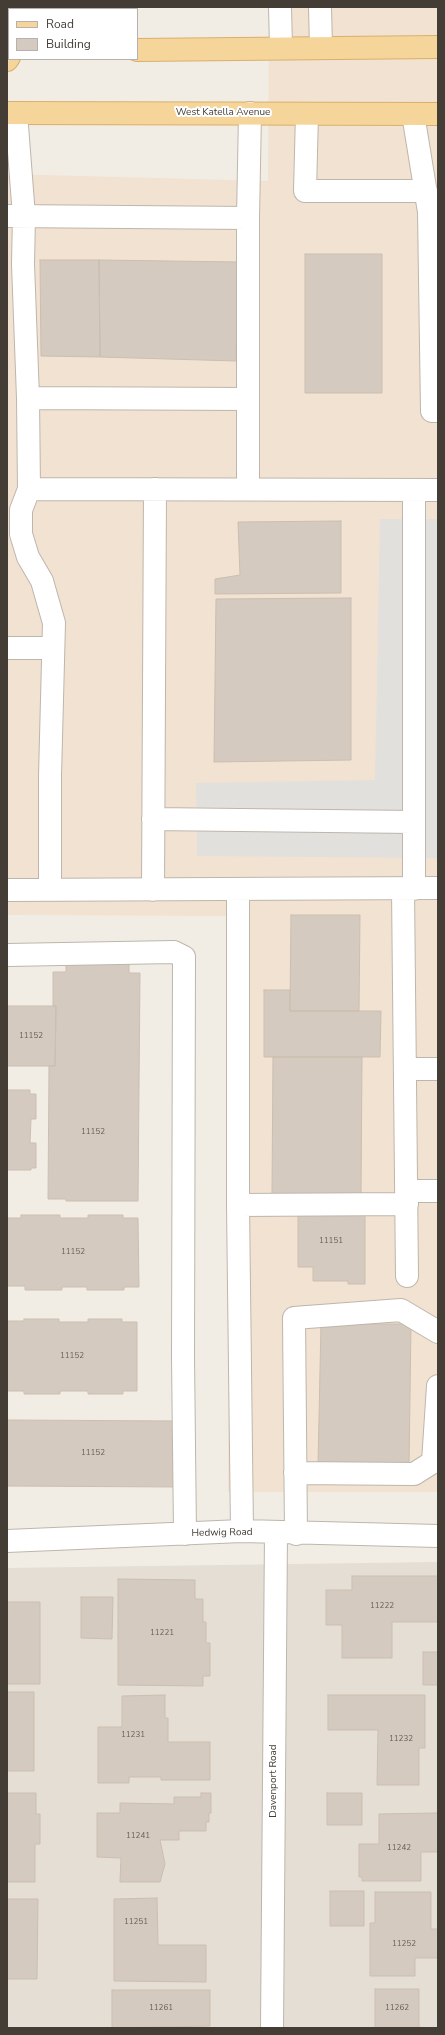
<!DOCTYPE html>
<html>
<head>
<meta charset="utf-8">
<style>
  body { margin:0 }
  #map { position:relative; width:445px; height:2035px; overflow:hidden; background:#f1ede5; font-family:"Nunito Sans",sans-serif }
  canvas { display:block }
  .frame { position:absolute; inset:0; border:8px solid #433d35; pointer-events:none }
  .legend { position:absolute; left:8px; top:8px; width:130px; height:52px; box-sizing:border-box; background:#fff; border:1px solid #b4b1ae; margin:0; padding:5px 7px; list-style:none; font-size:12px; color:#433d35 }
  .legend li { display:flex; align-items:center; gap:8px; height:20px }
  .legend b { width:20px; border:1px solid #b4b1ae }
</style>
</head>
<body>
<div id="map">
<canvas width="445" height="2035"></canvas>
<div class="frame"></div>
<ul class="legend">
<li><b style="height:5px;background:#f5d59a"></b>Road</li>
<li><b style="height:11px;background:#d4cabf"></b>Building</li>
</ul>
</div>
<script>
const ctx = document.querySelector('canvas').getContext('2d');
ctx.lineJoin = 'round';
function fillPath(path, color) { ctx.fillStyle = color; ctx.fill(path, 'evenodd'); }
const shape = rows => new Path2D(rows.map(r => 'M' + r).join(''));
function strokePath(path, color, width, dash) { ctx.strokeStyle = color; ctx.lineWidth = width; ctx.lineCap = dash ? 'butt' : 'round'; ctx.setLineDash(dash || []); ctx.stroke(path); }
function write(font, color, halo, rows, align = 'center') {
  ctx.font = font + ' "Nunito Sans",sans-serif'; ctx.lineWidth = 4; ctx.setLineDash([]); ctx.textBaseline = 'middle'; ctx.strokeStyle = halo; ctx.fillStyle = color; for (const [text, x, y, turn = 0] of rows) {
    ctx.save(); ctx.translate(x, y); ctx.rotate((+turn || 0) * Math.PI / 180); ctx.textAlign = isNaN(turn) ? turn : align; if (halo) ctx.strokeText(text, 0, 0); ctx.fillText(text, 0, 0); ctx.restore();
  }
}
fillPath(shape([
  [438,1562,438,2028,7,2028,7,1568]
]), '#e4ded4');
fillPath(shape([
  [269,7,438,7,438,1492,228,1492,230,916,7,915,7,174,268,181]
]), '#f2e2d2');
fillPath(shape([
  [380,519,438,519,438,858,197,856,196,783,375,780]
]), '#e2e0dd');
const building = shape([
  [305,254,382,254,382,393,305,393,305,254],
  [40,260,99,260,100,357,41,356,40,260],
  [99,260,238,262,236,361,100,357,99,260],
  [341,521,341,593,215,594,215,579,240,575,238,522,341,521],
  [351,598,351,760,214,762,216,599,351,598],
  [291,915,360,915,359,1011,290,1011,291,915],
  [66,957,129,958,129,973,140,973,138,1201,66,1201,66,1199,48,1199,49,1066,55,1066,56,1006,53,1006,53,972,66,972,66,957],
  [264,990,290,990,290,1011,381,1011,380,1057,264,1057,264,990],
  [7,1006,56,1006,55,1066,7,1066,7,1006],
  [273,1057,362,1057,361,1194,272,1194,273,1057],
  [7,1090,30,1090,30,1094,36,1094,36,1119,31,1119,30,1143,36,1143,36,1168,31,1168,31,1170,7,1170,7,1090],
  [298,1214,365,1214,365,1284,348,1284,348,1281,313,1281,313,1267,298,1267,298,1214],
  [21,1215,60,1215,60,1218,88,1218,88,1215,123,1215,123,1218,138,1218,139,1287,124,1287,124,1290,87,1290,87,1287,62,1287,62,1290,25,1290,25,1286,7,1286,7,1218,21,1218,21,1215],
  [24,1319,59,1319,59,1322,88,1322,88,1319,122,1319,122,1322,137,1322,137,1391,123,1391,123,1394,88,1394,88,1391,60,1391,60,1394,24,1394,24,1391,7,1391,7,1321,24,1321,24,1319],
  [321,1324,411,1324,409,1466,318,1465,321,1324],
  [7,1420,179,1421,179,1487,7,1486,7,1420],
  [352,1576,438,1576,438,1622,392,1622,392,1658,342,1658,342,1625,326,1625,326,1590,352,1590,352,1576],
  [118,1579,195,1580,195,1599,203,1599,203,1622,206,1622,206,1643,210,1643,210,1676,203,1676,203,1686,118,1685,118,1579],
  [81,1597,113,1597,112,1639,81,1638,81,1597],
  [7,1602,40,1602,40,1684,7,1684,7,1602],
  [423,1652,438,1652,438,1685,423,1685,423,1652],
  [7,1692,34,1692,34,1771,7,1771,7,1692],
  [165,1695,165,1718,168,1718,168,1742,210,1742,210,1780,161,1780,161,1777,129,1777,129,1783,98,1783,98,1727,122,1727,122,1696,165,1695],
  [328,1695,425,1695,425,1748,419,1748,419,1785,377,1785,378,1730,328,1730,328,1695],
  [7,1793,36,1793,36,1814,40,1814,40,1844,35,1844,35,1882,7,1882,7,1793],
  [201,1793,211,1793,211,1813,209,1813,209,1822,206,1822,206,1831,179,1831,179,1840,160,1840,165,1864,160,1882,120,1882,121,1858,97,1857,97,1813,120,1813,120,1803,174,1804,174,1797,201,1797,201,1793],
  [327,1793,362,1793,362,1825,327,1825,327,1793],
  [438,1813,438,1852,421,1852,421,1881,362,1881,362,1877,359,1877,359,1844,379,1844,379,1814,438,1813],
  [330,1891,364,1891,364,1926,330,1926,330,1891],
  [375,1892,431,1892,431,1929,438,1929,438,1958,415,1958,415,1976,370,1976,370,1923,375,1923,375,1892],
  [157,1898,158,1945,206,1945,206,1982,114,1981,114,1899,157,1898],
  [7,1899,38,1899,37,1979,7,1979,7,1899],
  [375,1989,419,1989,419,2027,424,2028,375,2028,375,1989],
  [112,1990,210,1990,210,2026,112,2028,112,1990]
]);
fillPath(building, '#d4cabf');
strokePath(building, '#ccbfb0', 1);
const minor = shape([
  [13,7,13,9],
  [280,7,281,48],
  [320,7,321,48],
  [16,113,24,216,23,264,28,398],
  [307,114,305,191,426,191],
  [413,114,429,212,432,411,438,411],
  [7,216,248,218],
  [248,399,28,398,29,489,438,490],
  [29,489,21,510,21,534,28,557,42,581,54,623,50,776,50,890],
  [248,489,248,218,250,113],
  [414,490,414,889],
  [7,648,53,648],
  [153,819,413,822],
  [238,889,238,1205,242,1531],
  [403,889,407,1276],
  [7,890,438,888],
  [153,890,155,489],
  [7,955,174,952,184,957,183,1356,185,1534],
  [405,1069,438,1069],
  [407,1191,438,1191],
  [238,1205,407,1204],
  [295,1473,414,1474,433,1462,438,1386],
  [296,1534,294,1318,401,1310,438,1332],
  [7,1541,242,1531,438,1536],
  [272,2028,276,1533]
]);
const major = shape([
  [137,50,438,47],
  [7,60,9,57],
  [7,113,438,114]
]);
strokePath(minor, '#beb6ac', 24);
strokePath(major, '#d8b06c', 24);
strokePath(minor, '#fff', 22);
strokePath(major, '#f5d59a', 22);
write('8px', '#676058', null, [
  ["11152",31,1036],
  ["11152",93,1132],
  ["11151",331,1241],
  ["11152",73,1252],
  ["11152",72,1356],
  ["11152",93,1453],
  ["11222",382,1606],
  ["11221",162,1633],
  ["11231",133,1735],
  ["11232",401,1739],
  ["11241",138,1836],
  ["11242",399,1848],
  ["11251",136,1922],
  ["11252",404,1944],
  ["11261",161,2008],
  ["11262",397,2008]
]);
write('10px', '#433d35', '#fff', [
  ["West Katella Avenue",223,113],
  ["Hedwig Road",222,1533,-1],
  ["Davenport Road",274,1781,-90]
]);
</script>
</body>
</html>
